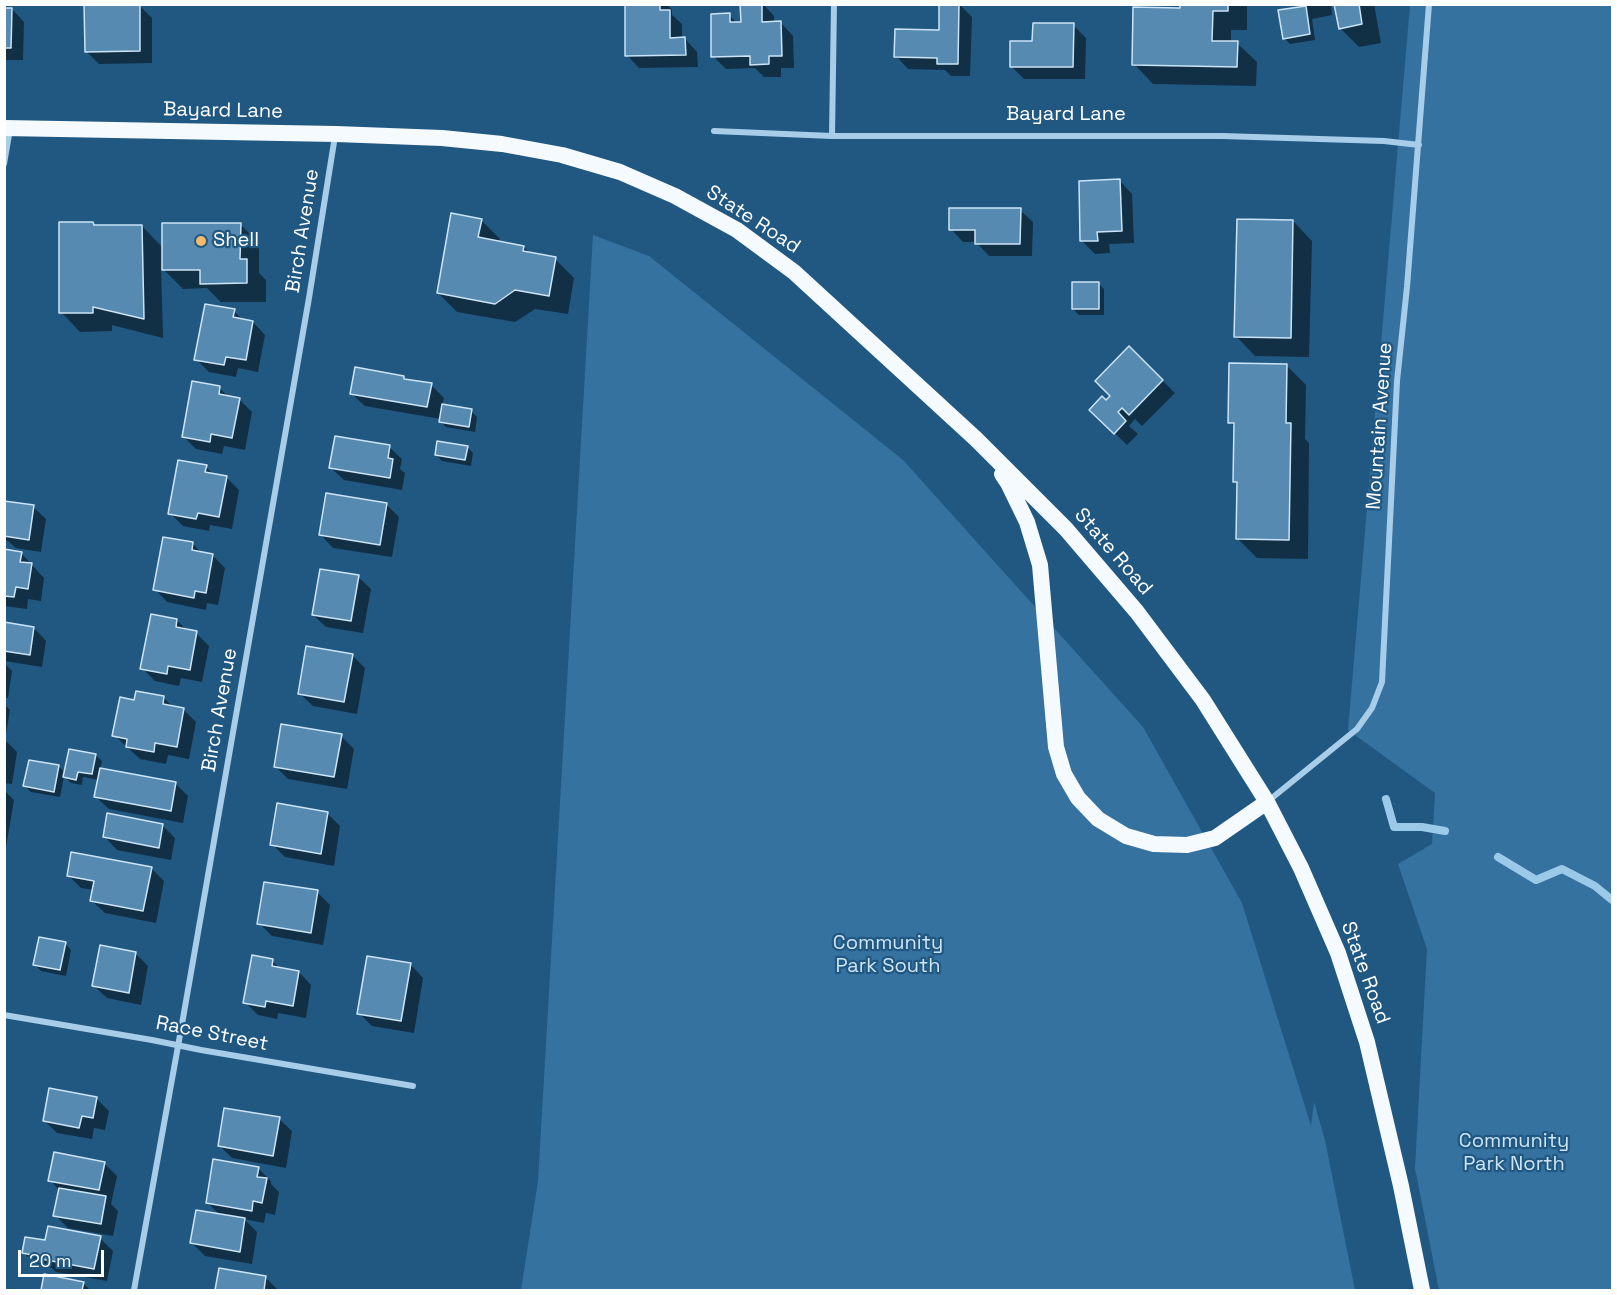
<!DOCTYPE html>
<html>
<head>
<meta charset="utf-8">
<style>
  body { margin:0 }
  #map { position:relative; width:1617px; height:1295px; overflow:hidden; background:#215882; font-family:"Space Grotesk",sans-serif }
  canvas { display:block }
  .frame { position:absolute; inset:0; border:6px solid #fff; pointer-events:none }
  .scale { position:absolute; left:18px; top:1250px; width:86px; height:27px; box-sizing:border-box; border:3px solid #fff; border-top:0; padding-left:8px; font-size:18px; line-height:21px; white-space:nowrap; color:#fff; -webkit-text-stroke:4px #215882; paint-order:stroke }
</style>
</head>
<body>
<div id="map">
<canvas width="1617" height="1295"></canvas>
<div class="frame"></div>
<div class="scale">20 m</div>
</div>
<script>
const ctx = document.querySelector('canvas').getContext('2d');
ctx.lineJoin = 'round';
function fillPath(path, color) { ctx.fillStyle = color; ctx.fill(path, 'evenodd'); }
const shape = rows => new Path2D(rows.map(r => 'M' + r).join(''));
function strokePath(path, color, width, dash) { ctx.strokeStyle = color; ctx.lineWidth = width; ctx.lineCap = dash ? 'butt' : 'round'; ctx.setLineDash(dash || []); ctx.stroke(path); }
function write(font, color, halo, rows, align = 'center') {
  ctx.font = font + ' "Space Grotesk",sans-serif'; ctx.lineWidth = 4.5; ctx.setLineDash([]); ctx.textBaseline = 'middle'; ctx.strokeStyle = halo; ctx.fillStyle = color; for (const [text, x, y, turn = 0] of rows) {
    ctx.save(); ctx.translate(x, y); ctx.rotate((+turn || 0) * Math.PI / 180); ctx.textAlign = isNaN(turn) ? turn : align; if (halo) ctx.strokeText(text, 0, 0); ctx.fillText(text, 0, 0); ctx.restore();
  }
}
fillPath(shape([
  [1410,5,1612,5,1612,1290,1439,1290,1415,1168,1427,949,1398,864,1432,844,1435,793,1348,730],
  [593,235,649,256,903,460,1143,727,1242,903,1311,1126,1314,1102,1325,1140,1355,1290,521,1290,538,1181]
]), '#3572a0');
fillPath(shape([
  [626,4,667,4,672,10,672,15,682,24,682,39,685,39,697,52,698,67,639,68,627,55],
  [742,4,763,4,774,16,774,23,781,23,793,36,794,68,781,68,781,77,764,77,755,68,726,69,713,56,729,15,738,24,742,24],
  [959,4,972,17,970,76,951,76,945,70,908,69,896,56,940,32],
  [1181,4,1247,4,1247,30,1231,30,1231,43,1237,43,1257,62,1256,86,1153,84,1134,64,1181,10],
  [1296,4,1331,4,1332,15,1312,19,1315,40,1290,44,1284,38,1300,8],
  [1336,4,1374,4,1381,43,1359,47,1340,28],
  [139,5,152,18,152,63,99,64,86,51],
  [4,9,12,9,24,22,23,60,4,60],
  [1073,25,1086,38,1085,79,1024,79,1011,66],
  [1120,181,1132,194,1134,243,1109,244,1110,253,1095,254,1082,241],
  [1020,210,1033,222,1032,256,989,256,976,242,963,242,951,229],
  [481,220,500,239,499,243,524,247,531,254,555,259,574,278,568,314,535,309,515,322,457,312,438,293],
  [1293,221,1312,241,1309,357,1255,356,1236,336],
  [93,223,96,227,142,226,163,248,240,224,259,243,259,273,266,280,266,302,221,302,207,288,183,289,161,267,163,338,112,325,112,331,80,332,61,312],
  [1098,283,1104,289,1104,315,1079,315,1073,309],
  [234,311,244,321,253,322,265,335,258,372,238,368,236,377,209,372,196,359],
  [1129,348,1175,393,1142,426,1135,419,1129,426,1138,434,1127,445,1091,410,1106,402,1112,396],
  [1286,365,1306,385,1305,439,1309,443,1308,559,1257,558,1238,539,1239,485,1235,481,1235,427,1230,422],
  [404,377,407,381,431,385,444,398,442,406,471,411,477,417,475,432,446,427,440,421,441,419,365,406,352,394],
  [219,388,229,397,239,399,252,412,245,450,224,446,222,454,196,449,183,436],
  [389,447,402,459,400,469,405,473,402,490,344,480,331,468],
  [467,447,473,453,471,466,442,461,436,455],
  [206,467,214,475,226,477,239,490,232,529,210,525,209,531,183,526,170,513],
  [4,502,33,507,46,519,41,552,16,548,8,541,4,540],
  [386,504,399,517,392,557,333,548,321,535],
  [193,544,202,553,212,555,225,568,218,605,207,603,206,610,167,602,155,589],
  [4,551,21,553,44,578,41,601,28,599,27,609,4,606],
  [358,577,371,589,363,633,326,627,313,615],
  [177,620,187,631,196,633,209,646,202,682,181,678,179,686,155,681,142,668],
  [4,624,34,628,46,641,42,667,4,661],
  [352,655,365,668,357,714,313,706,300,694],
  [4,663,12,671,8,698,4,698],
  [164,698,174,708,183,709,196,722,189,759,168,755,166,764,140,759,114,735,136,702],
  [4,704,10,710,5,740,17,752,12,784,4,783],
  [341,736,354,749,347,789,288,779,275,766],
  [96,755,102,761,100,769,176,784,188,796,183,823,109,809,96,797,99,780,83,777,82,785,71,783,64,776,60,797,31,792,25,786,59,767,66,773],
  [4,790,14,800,4,859],
  [327,813,340,826,334,866,285,857,272,844],
  [162,825,175,838,171,860,117,850,105,837],
  [151,868,164,881,156,923,105,913,92,901,94,890,81,888,68,875],
  [317,892,330,905,323,945,272,936,259,923],
  [65,943,71,950,66,976,41,971,35,965],
  [135,953,148,966,141,1005,107,998,94,986],
  [272,961,281,969,299,972,311,985,306,1018,278,1013,277,1019,258,1015,245,1002],
  [411,965,423,978,414,1033,372,1026,359,1013],
  [96,1098,109,1111,105,1130,94,1128,92,1139,57,1133,44,1120],
  [279,1119,292,1131,286,1168,232,1158,219,1145],
  [104,1163,117,1176,111,1204,118,1211,113,1236,68,1228,55,1215,60,1191,50,1180],
  [258,1168,271,1181,271,1184,279,1192,275,1215,266,1213,264,1223,244,1219,257,1232,252,1264,205,1256,192,1243,220,1215,207,1202],
  [100,1238,113,1251,107,1281,56,1272,52,1268,36,1265,23,1252,46,1242],
  [220,1269,265,1277,278,1290,216,1290],
  [45,1276,83,1283,90,1290,42,1290]
]), '#0007');
strokePath(shape([
  [1386,799,1394,827,1422,827,1445,831],
  [1498,857,1536,880,1562,869,1595,886,1612,900]
]), '#9bcae9', 8);
const building = shape([
  [84,4,140,4,140,51,85,52,84,4],
  [625,4,660,4,660,10,670,10,670,38,685,37,686,55,625,56,625,4],
  [740,4,762,4,762,22,781,21,782,56,769,56,769,64,750,65,750,56,711,57,711,14,730,13,730,22,741,22,740,4],
  [939,4,959,4,958,64,937,64,937,58,894,57,895,29,939,30,939,4],
  [1180,4,1228,4,1228,11,1213,11,1212,41,1238,41,1237,67,1132,65,1133,7,1180,8,1180,4],
  [1334,4,1359,4,1362,24,1339,29,1334,4],
  [1306,6,1310,34,1283,39,1278,10,1306,6],
  [4,8,12,8,11,48,4,48,4,8],
  [1033,23,1074,23,1073,67,1010,67,1010,41,1032,41,1033,23],
  [1120,179,1122,231,1097,232,1098,241,1080,241,1079,181,1120,179],
  [949,208,1021,208,1020,244,975,244,975,230,949,230,949,208],
  [451,213,482,219,478,237,524,246,523,251,556,257,549,296,515,290,495,304,437,293,451,213],
  [1237,219,1293,220,1291,338,1234,337,1237,219],
  [59,222,93,222,94,225,142,225,144,319,93,307,93,313,59,313,59,222],
  [162,223,241,223,240,259,247,259,247,283,200,284,200,270,162,270,162,223],
  [1072,282,1099,282,1099,309,1072,309,1072,282],
  [205,304,235,309,233,317,253,321,246,360,226,357,224,365,194,360,205,304],
  [1129,346,1163,380,1129,415,1122,408,1118,412,1126,421,1114,434,1089,410,1102,396,1106,400,1110,396,1095,381,1129,346],
  [1229,363,1287,364,1286,423,1291,423,1289,540,1236,539,1237,482,1233,482,1234,423,1228,423,1229,363],
  [355,367,404,376,404,379,432,383,427,407,350,394,355,367],
  [192,381,220,386,219,394,240,398,232,438,211,434,210,442,182,437,192,381],
  [442,404,472,409,469,427,439,422,442,404],
  [335,436,390,445,388,458,393,459,390,478,329,468,335,436],
  [437,441,468,446,465,460,435,455,437,441],
  [178,460,207,465,205,472,227,476,219,517,198,513,196,519,168,514,178,460],
  [326,493,387,503,380,545,319,535,326,493],
  [4,501,34,505,29,540,4,536,4,501],
  [163,537,193,542,192,550,213,554,206,593,195,591,194,598,153,590,163,537],
  [4,549,22,552,20,562,32,563,28,589,16,587,14,597,4,596,4,549],
  [320,569,359,575,351,621,312,615,320,569],
  [151,614,177,619,176,627,197,631,190,670,168,666,167,674,140,669,151,614],
  [4,622,34,627,30,655,4,651,4,622],
  [306,646,353,654,344,702,298,694,306,646],
  [136,691,164,696,163,704,184,708,177,747,155,743,154,752,126,747,127,739,112,736,120,697,134,700,136,691],
  [281,724,342,734,334,777,274,767,281,724],
  [69,749,96,754,92,774,78,772,76,780,63,777,69,749],
  [29,760,59,765,54,792,23,786,29,760],
  [100,768,176,782,171,811,94,797,100,768],
  [277,803,328,812,321,854,270,845,277,803],
  [107,813,163,824,159,848,103,837,107,813],
  [71,852,152,867,143,911,90,901,94,881,67,876,71,852],
  [264,882,318,890,311,933,257,924,264,882],
  [39,937,66,942,60,970,33,965,39,937],
  [100,945,136,952,129,993,92,986,100,945],
  [252,955,273,959,272,966,299,971,293,1006,266,1001,265,1007,243,1003,252,955],
  [367,956,411,963,401,1021,357,1014,367,956],
  [49,1088,97,1097,93,1118,82,1116,79,1128,43,1121,49,1088],
  [224,1108,280,1117,273,1156,218,1146,224,1108],
  [54,1152,105,1162,99,1190,48,1181,54,1152],
  [213,1159,259,1167,257,1177,267,1178,262,1203,253,1201,252,1211,206,1203,213,1159],
  [59,1188,106,1196,101,1224,53,1216,59,1188],
  [196,1210,245,1218,240,1252,190,1243,196,1210],
  [48,1226,101,1236,94,1269,41,1259,42,1257,22,1253,25,1237,45,1240,48,1226],
  [219,1268,266,1276,264,1290,215,1290,219,1268],
  [44,1274,84,1282,82,1290,41,1290,44,1274]
]);
fillPath(building, '#568ab0');
strokePath(building, '#cce4f6', 1.5);
strokePath(shape([
  [714,131,832,136,1222,136,1384,141,1419,145],
  [832,136,834,4],
  [4,164,10,129],
  [1267,802,1357,729,1372,708,1382,682,1397,381,1407,287,1429,4],
  [4,1015,152,1040,201,1050,413,1086],
  [134,1290,182,1024,309,298,335,136]
]), '#a8cde8', 6);
strokePath(shape([
  [4,128,336,134,442,138,502,144,562,155,620,172,675,196,737,230,794,272,976,439,1066,529,1137,612,1203,700,1267,802,1301,868,1338,953,1367,1042,1401,1186,1422,1290],
  [1002,474,1008,483,1027,522,1040,565,1056,747,1064,774,1078,798,1098,819,1126,836,1154,844,1187,845,1215,838,1267,802]
]), '#f4fafe', 16);
for (const [x, y, r, color] of [
  [201,241,6,"#f5ba69"]
]) { const dot = new Path2D(); dot.arc(x, y, r, 0, 2 * Math.PI); ctx.fillStyle = color; ctx.fill(dot); strokePath(dot, '#215882', 2); }
write('20px', '#fff', '#215882', [
  ["Bayard Lane",223,111,1],
  ["Bayard Lane",1066,115],
  ["State Road",753,220,33],
  ["Birch Avenue",303,231,-81],
  ["Mountain Avenue",1380,426,-86],
  ["State Road",1113,552,49],
  ["Birch Avenue",220,710,-80],
  ["State Road",1365,973,70],
  ["Race Street",212,1034,11]
]);
write('20px', '#fff', '#215882', [
  ["Shell",213,241]
], 'left');
write('20px', '#cce4f6', '#215882', [
  ["Community",888,944],
  ["Park South",888,967],
  ["Community",1514,1142],
  ["Park North",1514,1165]
]);
</script>
</body>
</html>
